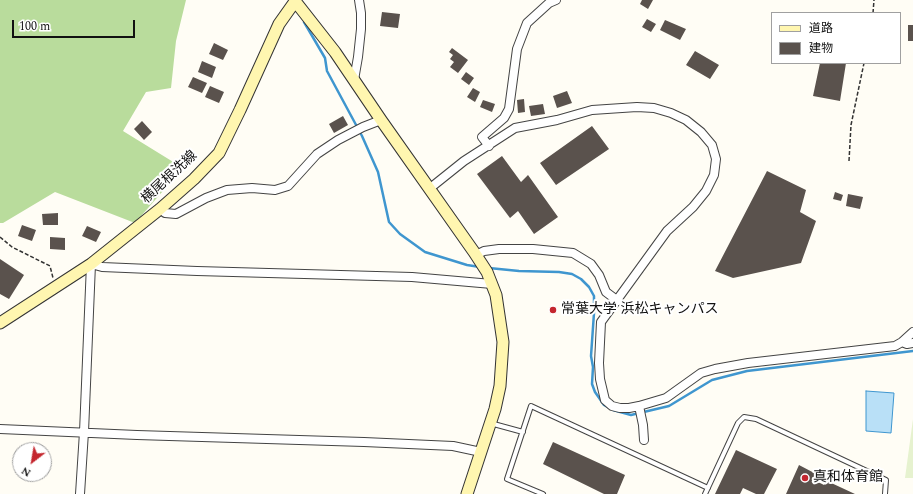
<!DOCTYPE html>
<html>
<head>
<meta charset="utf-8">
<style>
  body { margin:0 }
  #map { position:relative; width:913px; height:494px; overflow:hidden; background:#fffdf5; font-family:Spectral,"Noto Sans JP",serif }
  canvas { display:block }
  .legend { position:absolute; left:771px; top:12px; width:130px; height:52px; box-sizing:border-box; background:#fff; border:1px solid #a0a0a0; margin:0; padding:5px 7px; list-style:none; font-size:12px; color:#111 }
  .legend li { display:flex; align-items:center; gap:8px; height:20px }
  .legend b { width:20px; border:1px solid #a0a0a0 }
  .north { position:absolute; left:12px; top:442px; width:40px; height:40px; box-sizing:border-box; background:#fff; border:1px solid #a0a0a0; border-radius:50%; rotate:211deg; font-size:11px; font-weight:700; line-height:16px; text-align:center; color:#111 }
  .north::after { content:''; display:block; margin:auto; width:14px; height:18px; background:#c4262e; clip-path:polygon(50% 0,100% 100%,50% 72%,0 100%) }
  .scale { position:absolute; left:12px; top:20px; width:123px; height:18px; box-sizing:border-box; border:2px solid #111; border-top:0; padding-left:5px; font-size:12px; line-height:14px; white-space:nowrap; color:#111; -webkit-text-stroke:3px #fff; paint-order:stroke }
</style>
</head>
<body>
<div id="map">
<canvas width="913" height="494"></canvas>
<ul class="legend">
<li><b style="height:5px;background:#fff6b0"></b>道路</li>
<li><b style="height:11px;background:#5a524d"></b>建物</li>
</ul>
<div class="north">N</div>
<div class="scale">100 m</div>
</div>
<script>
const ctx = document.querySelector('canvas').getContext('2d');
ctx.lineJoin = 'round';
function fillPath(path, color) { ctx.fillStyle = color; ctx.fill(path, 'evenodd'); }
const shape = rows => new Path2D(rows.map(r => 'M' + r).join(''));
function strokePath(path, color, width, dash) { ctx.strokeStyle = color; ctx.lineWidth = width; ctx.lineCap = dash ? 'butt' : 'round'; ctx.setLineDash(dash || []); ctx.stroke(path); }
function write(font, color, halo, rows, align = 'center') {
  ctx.font = font + ' Spectral,"Noto Sans JP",serif'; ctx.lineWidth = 4; ctx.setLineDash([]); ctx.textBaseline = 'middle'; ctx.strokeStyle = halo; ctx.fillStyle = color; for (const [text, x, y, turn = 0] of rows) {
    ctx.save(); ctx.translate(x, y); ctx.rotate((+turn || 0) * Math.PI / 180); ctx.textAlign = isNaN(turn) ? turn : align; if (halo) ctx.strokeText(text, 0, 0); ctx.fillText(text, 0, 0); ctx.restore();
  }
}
fillPath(shape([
  [0,0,186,0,176,41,171,88,146,92,123,131,183,168,135,223,55,192,3,223,0,223]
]), '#b9dc9c');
fillPath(shape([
  [913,419,913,478,905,478]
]), '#e6f2cf');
const water = shape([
  [866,391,894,393,891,433,866,431,866,391]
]);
fillPath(water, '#b9e0f7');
strokePath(water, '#3f96cf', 1);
strokePath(shape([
  [304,22,325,58,327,71,362,136,378,172,389,222,400,234,425,252,467,265,480,267],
  [489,268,519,271,559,272,572,274,581,279,589,287,594,296,594,313,591,356,593,367,592,384,595,392,604,405,613,410,631,415,669,406,712,380,747,371,913,351]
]), '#3f96cf', 2.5);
fillPath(shape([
  [642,0,653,0,648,9,640,4],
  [382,12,400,14,398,28,380,26],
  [647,19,656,24,651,32,642,27],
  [665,20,686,29,680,40,660,30],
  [908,25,913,25,913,41,908,41],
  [214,43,228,50,223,60,209,54],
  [452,48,468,60,458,73,450,67,454,62,450,59,453,55,449,52],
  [695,51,719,65,710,79,686,65],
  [202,61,216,67,212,78,198,72],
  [820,63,846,63,840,101,813,96],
  [466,72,474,78,469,85,461,79],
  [193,77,207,83,202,93,188,87],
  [210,86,224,92,219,103,205,97],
  [473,88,480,92,475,102,467,97],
  [567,91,572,103,557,108,553,96],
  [524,99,525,112,518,113,517,100],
  [483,100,495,104,492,112,480,107],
  [543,104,545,114,531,116,529,106],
  [343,116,348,125,334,133,329,124],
  [142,121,152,132,144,140,134,129],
  [592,126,609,149,556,185,540,163],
  [502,156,521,182,528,175,558,217,534,234,518,211,510,218,477,174],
  [767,171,806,190,800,212,816,221,801,263,733,278,715,271],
  [835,192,843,195,841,201,833,199],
  [848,194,863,197,860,209,846,206],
  [58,213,58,225,43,225,42,214],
  [22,225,36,230,32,241,18,236],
  [87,226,101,232,96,242,82,236],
  [50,237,65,238,65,250,50,249],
  [0,259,24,275,9,299,0,294],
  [553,442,625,475,617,494,604,494,543,464],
  [736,450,777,469,764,494,756,494,743,488,740,494,715,494],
  [799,465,818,475,816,481,824,485,827,481,855,494,786,494]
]), '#5a524d');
const lane = shape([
  [490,423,523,432],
  [543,494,507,479,531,406,708,488],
  [705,494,738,423,744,417,756,419,886,480,885,494]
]);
const street = shape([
  [354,80,358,57,361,29,361,13,359,0],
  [489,146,482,137,504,118,509,109,517,49,527,23,549,3,556,0],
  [429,189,464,161,515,128,557,120,592,110,637,107,654,108,671,113,686,120,701,132,712,145,716,159,714,175,706,191,693,207,667,231,601,322,599,363,600,379,605,400,612,406,620,408,629,408,639,406,643,425,644,440],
  [160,209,165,213,176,214,206,198,227,190,252,188,275,190,288,186,317,154,338,140,363,127,381,120],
  [476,255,484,251,499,249,533,249,573,253,591,264,599,275,606,292,618,301],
  [902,342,907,344,913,343],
  [639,406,666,398,701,373,715,369,748,363,895,346,902,342,913,332],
  [0,429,137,435,364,442,453,446,481,452],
  [80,494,84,432,91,264,102,267,197,271,412,277,492,284]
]);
const secondary = shape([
  [295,1,335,52,381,120,474,252,487,272,496,295,503,342,500,386,495,409,467,494],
  [0,323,91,264,160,209,194,179,219,153,240,110,279,24,296,0]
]);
strokePath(lane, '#444', 6);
strokePath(street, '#444', 10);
strokePath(secondary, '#333', 13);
strokePath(shape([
  [873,13,874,0],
  [849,161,851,125,864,63],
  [0,237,12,247,50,266,53,278]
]), '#333', 1.5, [4, 2]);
strokePath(lane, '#fff', 4);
strokePath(street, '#fff', 8);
strokePath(secondary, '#fff6b0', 11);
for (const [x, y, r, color] of [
  [553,310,4,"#c4262e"],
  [805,478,4,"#c4262e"]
]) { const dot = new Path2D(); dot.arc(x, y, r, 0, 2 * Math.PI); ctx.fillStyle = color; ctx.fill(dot); strokePath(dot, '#fff', 1.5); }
write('14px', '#111', '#fff', [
  ["横尾根洗線",170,178,-43]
]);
write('14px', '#111', '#fff', [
  ["常葉大学 浜松キャンパス",561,310],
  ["真和体育館",813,478]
], 'left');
</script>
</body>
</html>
